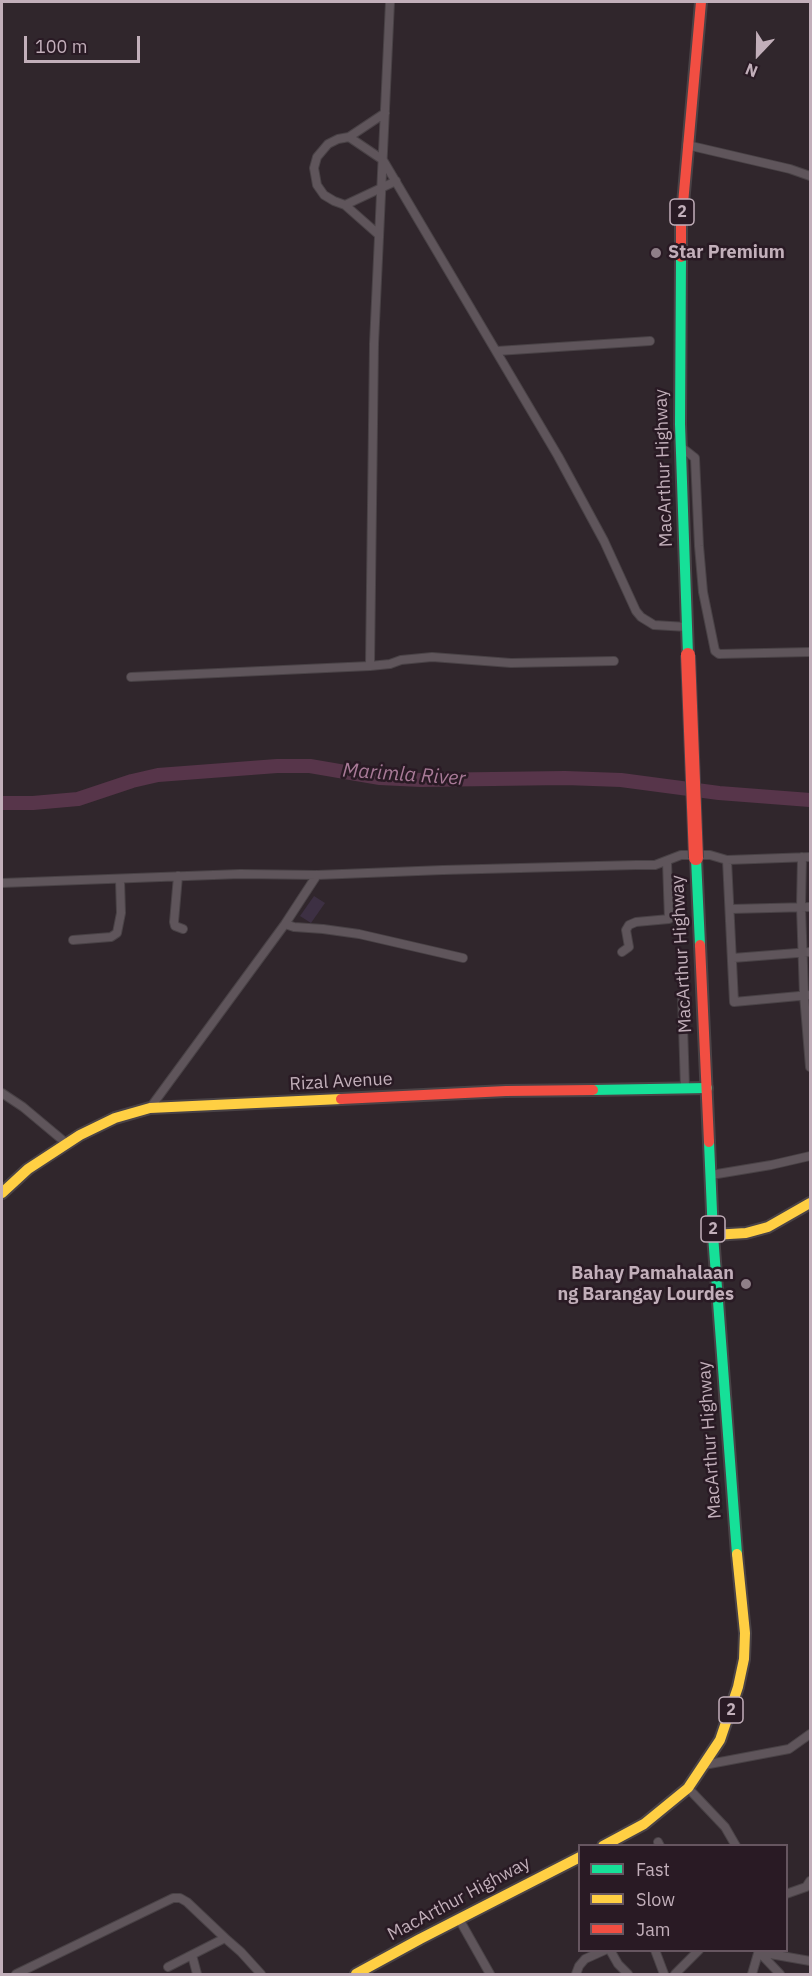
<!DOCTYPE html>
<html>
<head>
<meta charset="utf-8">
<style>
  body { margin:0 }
  #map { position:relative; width:812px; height:1976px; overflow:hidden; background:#30262c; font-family:"IBM Plex Sans",sans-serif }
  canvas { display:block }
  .frame { position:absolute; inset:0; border:3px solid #c2afba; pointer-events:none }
  .legend { position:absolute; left:578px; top:1844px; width:210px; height:108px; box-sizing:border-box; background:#291a24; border:2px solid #665660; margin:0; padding:8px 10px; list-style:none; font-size:18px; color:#c2afba }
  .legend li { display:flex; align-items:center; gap:12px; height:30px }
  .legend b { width:30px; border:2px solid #665660 }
  .north { position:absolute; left:728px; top:24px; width:60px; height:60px; -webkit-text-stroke:4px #291a24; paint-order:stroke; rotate:202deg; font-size:16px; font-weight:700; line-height:24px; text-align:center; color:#c2afba }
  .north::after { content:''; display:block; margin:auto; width:21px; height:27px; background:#c2afba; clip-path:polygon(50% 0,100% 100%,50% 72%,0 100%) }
  .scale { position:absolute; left:24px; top:36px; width:116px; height:27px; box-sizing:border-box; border:3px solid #c2afba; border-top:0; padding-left:8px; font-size:18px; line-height:21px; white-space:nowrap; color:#c2afba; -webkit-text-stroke:4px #291a24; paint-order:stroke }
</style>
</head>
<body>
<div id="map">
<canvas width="812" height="1976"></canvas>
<div class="frame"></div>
<ul class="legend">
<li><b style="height:8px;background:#16e098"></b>Fast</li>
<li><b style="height:8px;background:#ffcf43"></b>Slow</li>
<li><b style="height:8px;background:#f24e42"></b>Jam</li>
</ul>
<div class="north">N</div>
<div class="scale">100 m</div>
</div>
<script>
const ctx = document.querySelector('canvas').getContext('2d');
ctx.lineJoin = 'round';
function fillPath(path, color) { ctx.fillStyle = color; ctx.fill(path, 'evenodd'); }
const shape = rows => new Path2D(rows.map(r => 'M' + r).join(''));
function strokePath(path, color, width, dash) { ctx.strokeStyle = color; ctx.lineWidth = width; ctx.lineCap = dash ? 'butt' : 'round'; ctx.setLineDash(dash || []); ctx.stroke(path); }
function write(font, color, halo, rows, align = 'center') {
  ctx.font = font + ' "IBM Plex Sans",sans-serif'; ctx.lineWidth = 5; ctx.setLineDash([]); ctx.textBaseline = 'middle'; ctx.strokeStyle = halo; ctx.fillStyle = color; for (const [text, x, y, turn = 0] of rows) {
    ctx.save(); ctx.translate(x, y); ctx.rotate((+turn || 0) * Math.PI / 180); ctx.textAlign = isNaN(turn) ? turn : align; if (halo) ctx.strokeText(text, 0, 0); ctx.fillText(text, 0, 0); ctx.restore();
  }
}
fillPath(shape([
  [314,896,325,903,311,923,300,916]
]), '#3d3043');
strokePath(shape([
  [2,803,33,803,78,799,132,781,158,775,277,766,310,766,380,778,421,780,565,778,621,780,719,793,810,800]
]), '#57354a', 14);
const street = shape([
  [349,137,383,160,558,456,604,541,636,611,641,617,654,625,687,627],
  [687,145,790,169,810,176],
  [345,205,396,181],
  [379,235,345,205,334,201,324,195,317,185,314,168,317,157,328,144,338,139,349,137,385,113],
  [497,351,650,341],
  [681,447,695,458,699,546,703,592,715,651,719,654,810,652],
  [370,666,374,344,390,2],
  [131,677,370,666,390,664,401,660,432,657,511,663,614,661],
  [802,857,801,907,804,995,810,1067],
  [727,860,734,1002,810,995],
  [178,876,174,922,175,926,183,929],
  [2,883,240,874,317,875,443,870,636,865,655,865,681,855,710,855,727,860,810,857],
  [731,909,810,907],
  [285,924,294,927,323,929,359,934,463,958],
  [73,940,111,937,117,933,121,913,120,880],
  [622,952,629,947,626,930,629,925,636,922,669,919,667,862],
  [733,958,810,952],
  [682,994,685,1088],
  [2,1093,23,1107,66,1143],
  [150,1108,285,924,317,875],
  [711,1175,771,1165,810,1156],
  [704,1765,789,1749,810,1734],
  [688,1788,725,1827,736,1846],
  [658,1842,660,1846],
  [786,1894,806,1887,810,1881],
  [459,1919,490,1974],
  [610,1950,618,1964,628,1974],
  [655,1950,664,1974],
  [759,1952,810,1961],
  [759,1952,780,1974],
  [192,1955,197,1974],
  [168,1967,225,1938,241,1952,261,1974],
  [16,1974,173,1898,180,1898,187,1902,225,1938],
  [576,1974,579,1966,585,1959,605,1950],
  [675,1974,699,1950],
  [752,1974,759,1950]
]);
const fast = shape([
  [681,257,680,424,688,655],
  [696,858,700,945],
  [593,1090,707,1088],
  [709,1142,713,1235,737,1554]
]);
const slow = shape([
  [2,1193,28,1169,80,1135,115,1118,150,1108,341,1099],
  [713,1235,746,1233,768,1227,810,1203],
  [603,1846,644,1824,688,1788,720,1740,738,1687,744,1659,745,1633,737,1554],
  [356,1974,420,1939,580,1857]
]);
const jam = shape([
  [681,257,681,226,701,2],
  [700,945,709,1142],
  [341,1099,506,1091,593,1090]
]);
strokePath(street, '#494246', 10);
strokePath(fast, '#494246', 14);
strokePath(slow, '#494246', 14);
strokePath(jam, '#494246', 14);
strokePath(street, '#5f555b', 8);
strokePath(fast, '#16e098', 10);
strokePath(slow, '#ffcf43', 10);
strokePath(jam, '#f24e42', 10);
const jamBridge = shape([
  [688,655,696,858]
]);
strokePath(jamBridge, '#4b4248', 16, []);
strokePath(jamBridge, '#f24e42', 14);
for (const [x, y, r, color] of [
  [656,253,6,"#8f7f88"],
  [746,1284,6,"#8f7f88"]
]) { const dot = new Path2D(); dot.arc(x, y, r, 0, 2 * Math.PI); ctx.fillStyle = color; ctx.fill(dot); strokePath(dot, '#291a24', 2); }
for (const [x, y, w] of [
  [682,212,24],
  [713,1229,24],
  [731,1710,24]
]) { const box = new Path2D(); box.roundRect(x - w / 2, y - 13, w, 26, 4.5); ctx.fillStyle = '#291a24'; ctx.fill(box); strokePath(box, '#c2afba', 1.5); }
write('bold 16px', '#c2afba', null, [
  ["2",682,212],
  ["2",713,1229],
  ["2",731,1710]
]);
write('bold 18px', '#c2afba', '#291a24', [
  ["Star Premium",668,253],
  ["Bahay Pamahalaan",734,1274,"right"],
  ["ng Barangay Lourdes",734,1295,"right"]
], 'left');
write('18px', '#c2afba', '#291a24', [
  ["MacArthur Highway",664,468,-92],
  ["MacArthur Highway",682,954,-93],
  ["Rizal Avenue",341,1082,-3],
  ["MacArthur Highway",710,1440,-94],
  ["MacArthur Highway",459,1899,-28]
]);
write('italic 20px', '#a87a97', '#291a24', [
  ["Marimla River",404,775,4]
]);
</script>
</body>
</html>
